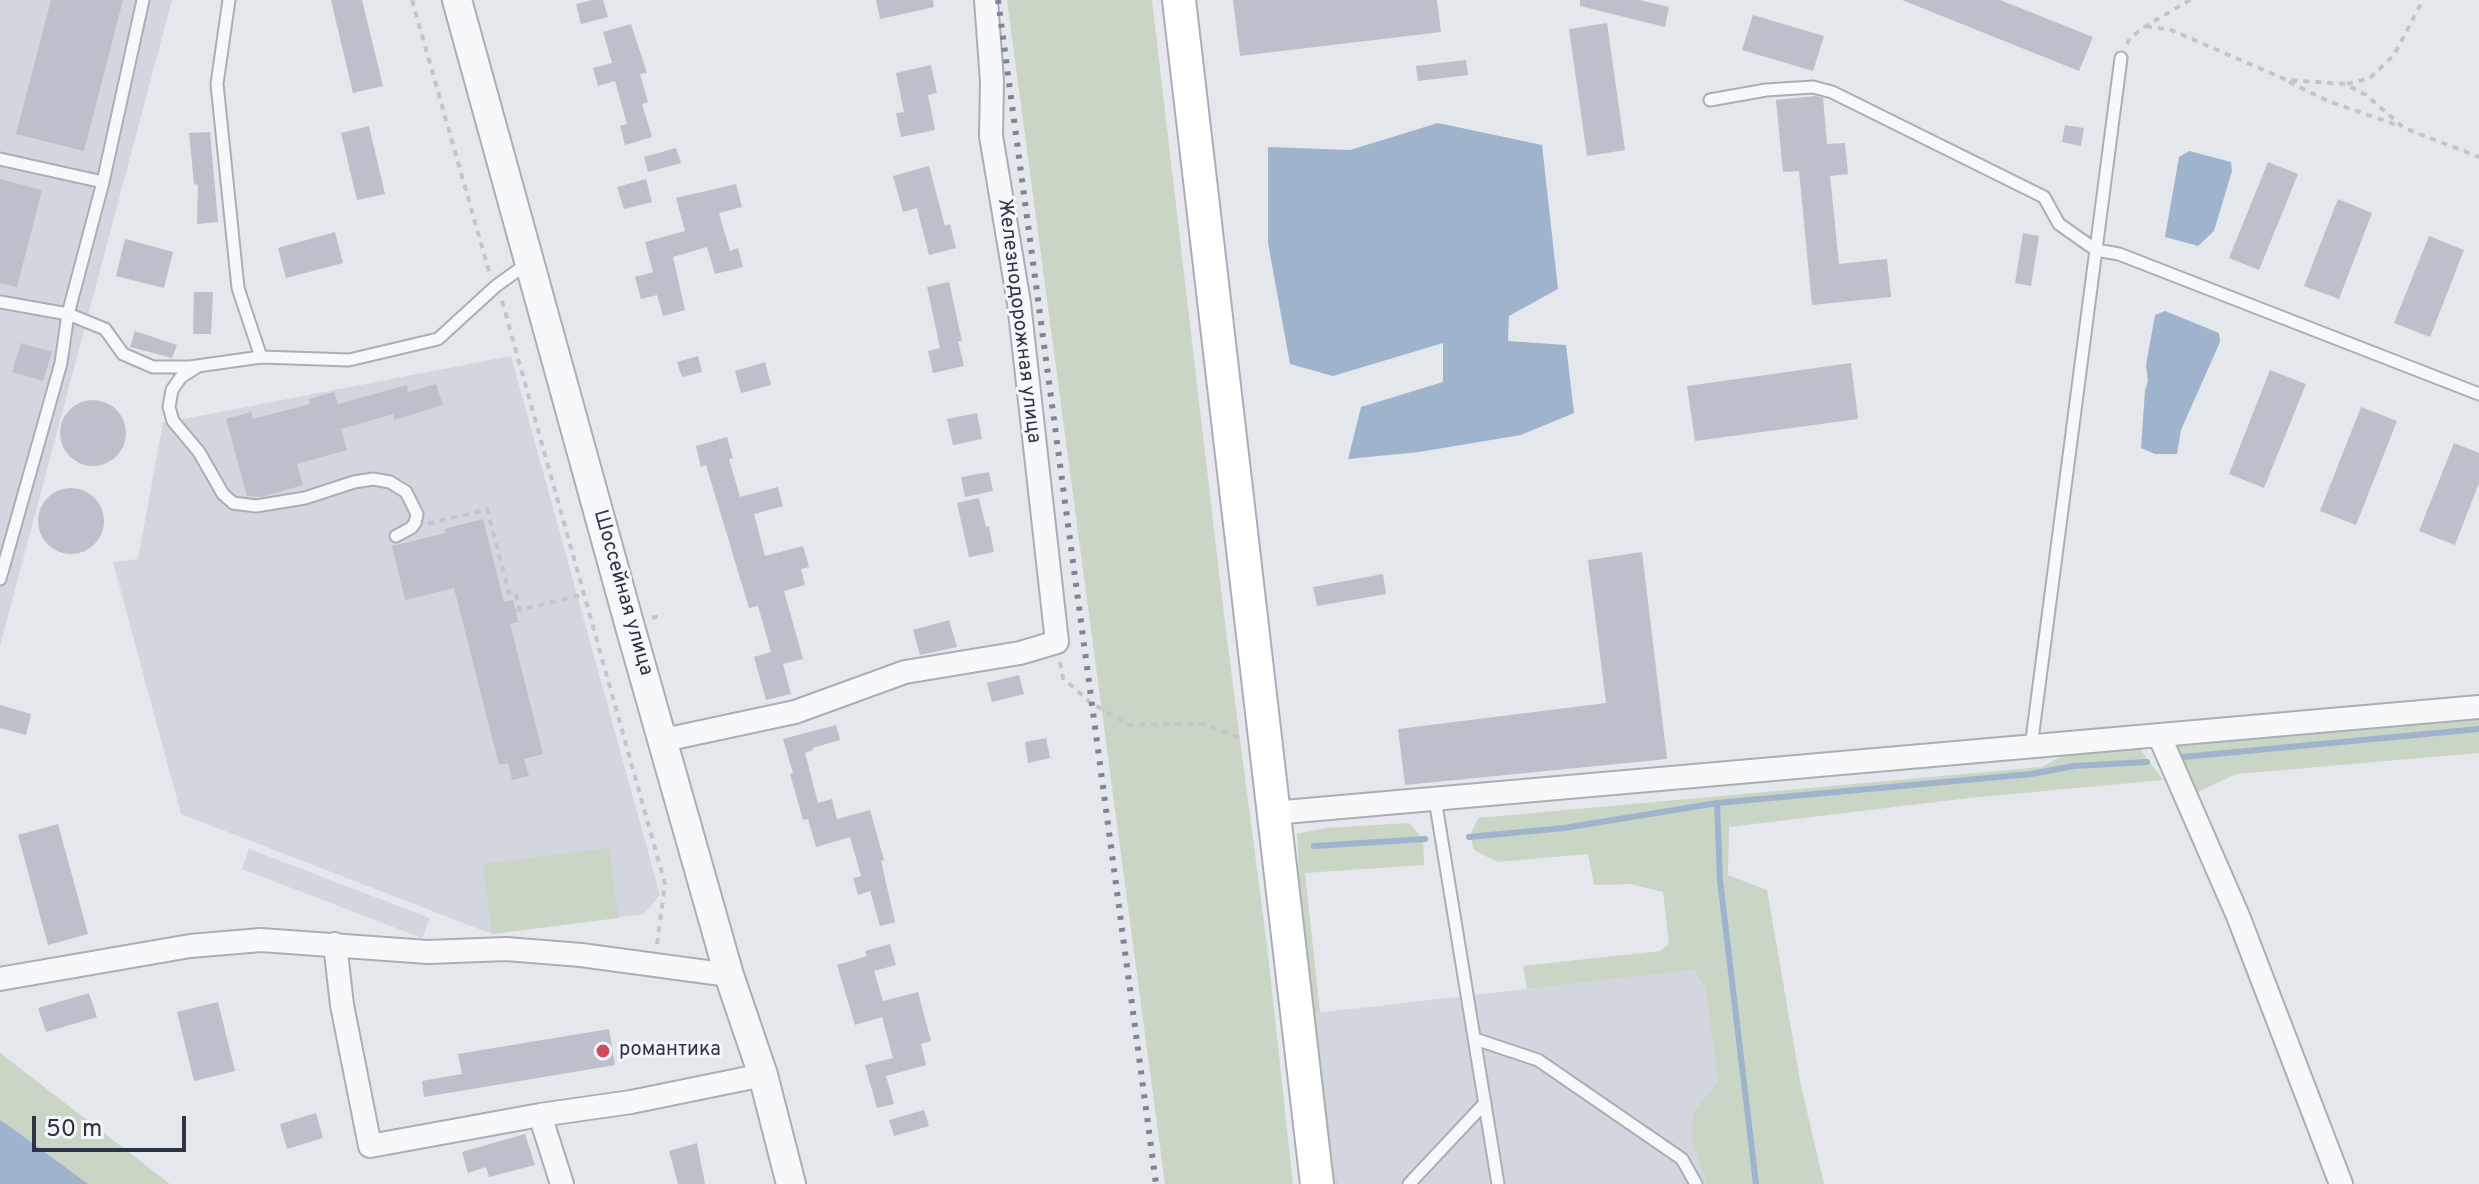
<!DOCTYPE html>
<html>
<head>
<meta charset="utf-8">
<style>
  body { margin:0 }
  #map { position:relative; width:2479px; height:1184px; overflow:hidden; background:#e4e7ec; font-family:Overpass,sans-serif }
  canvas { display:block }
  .scale { position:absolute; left:32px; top:1116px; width:154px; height:36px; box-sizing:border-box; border:4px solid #2b3445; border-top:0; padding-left:10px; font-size:24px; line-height:28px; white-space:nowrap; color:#2b3445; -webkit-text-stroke:6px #f4f6f9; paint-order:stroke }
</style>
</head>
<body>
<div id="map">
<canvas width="2479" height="1184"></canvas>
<div class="scale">50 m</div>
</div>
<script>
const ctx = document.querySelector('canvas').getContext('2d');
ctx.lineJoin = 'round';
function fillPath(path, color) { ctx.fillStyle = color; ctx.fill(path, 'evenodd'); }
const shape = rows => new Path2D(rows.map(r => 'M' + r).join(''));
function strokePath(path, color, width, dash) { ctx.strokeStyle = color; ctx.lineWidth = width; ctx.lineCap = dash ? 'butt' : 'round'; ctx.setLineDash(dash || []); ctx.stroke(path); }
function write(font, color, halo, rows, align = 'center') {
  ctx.font = font + ' Overpass,sans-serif'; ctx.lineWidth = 6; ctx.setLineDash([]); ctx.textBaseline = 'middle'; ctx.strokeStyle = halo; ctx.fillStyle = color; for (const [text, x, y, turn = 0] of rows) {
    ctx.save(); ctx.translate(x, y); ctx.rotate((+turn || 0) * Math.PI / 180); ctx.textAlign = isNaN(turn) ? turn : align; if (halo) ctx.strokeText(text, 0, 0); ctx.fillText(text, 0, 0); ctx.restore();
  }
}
fillPath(shape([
  [0,0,172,0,0,646],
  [511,356,660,895,644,914,492,934,181,814,113,562,138,559,163,423],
  [249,849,430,918,422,938,242,869],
  [1694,970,1706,991,1731,1184,1336,1184,1316,1013]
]), '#d2d6de');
fillPath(shape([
  [1007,0,1152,0,1226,632,1267,946,1293,1184,1165,1184],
  [2479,716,2479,753,2236,774,2196,793,2176,746],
  [2139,748,2163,780,1969,798,1729,827,1728,875,1767,890,1801,1086,1824,1184,1707,1184,1692,1141,1693,1112,1718,1083,1706,991,1694,970,1527,989,1523,966,1660,951,1669,944,1663,892,1630,884,1594,885,1588,854,1497,862,1474,850,1470,836,1478,818,2042,767,2063,755],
  [1409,823,1423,839,1424,865,1305,873,1320,1012,1316,1013,1335,1175,1339,1184,1328,1184,1303,956,1297,834,1326,828],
  [609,848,618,918,492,934,483,864],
  [0,1053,170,1184,56,1184,0,1147]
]), '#c9d6c5');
fillPath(shape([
  [1438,123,1542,145,1558,289,1509,316,1508,341,1566,345,1574,413,1521,435,1419,452,1348,459,1361,407,1443,382,1443,343,1333,376,1290,364,1268,243,1268,147,1350,150],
  [2189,151,2231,162,2232,171,2214,231,2198,246,2165,237,2179,157],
  [2165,311,2219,333,2220,342,2181,430,2177,454,2155,454,2141,448,2145,390,2148,381,2146,365,2155,315],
  [0,1120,5,1123,88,1184,0,1184]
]), '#9fb4cc');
strokePath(shape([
  [2183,757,2479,729],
  [1717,803,1720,880,1756,1184],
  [1469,837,1564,828,1717,803,2031,774,2074,766,2147,762],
  [1314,846,1425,839]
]), '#9fb4cc', 6);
fillPath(shape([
  [51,0,123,0,84,151,16,134],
  [331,0,362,0,383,86,353,93],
  [592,0,603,0,608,17,581,24,576,4],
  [876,0,933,0,934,7,880,19],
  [1233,0,1437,0,1441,32,1240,56],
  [1580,0,1640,0,1669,7,1665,27,1580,6],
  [1902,0,2000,0,2093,37,2079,71],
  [1753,15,1824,36,1813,71,1742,50],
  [1607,23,1625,150,1587,156,1569,29],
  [631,24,647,73,640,74,648,102,642,104,652,137,625,145,620,126,627,124,615,81,598,86,593,68,612,63,603,32],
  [1466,60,1468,75,1418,81,1416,66],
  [931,65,937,93,928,95,935,130,901,137,896,113,904,112,896,73],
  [1816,96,1823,98,1827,144,1845,143,1848,174,1830,176,1839,264,1887,259,1891,297,1812,305,1799,171,1783,172,1776,100],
  [2065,125,2084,128,2081,146,2062,142],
  [369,126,385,194,357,200,341,133],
  [210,132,218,222,197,224,198,185,194,184,189,133],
  [676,148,681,163,648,172,644,157],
  [2268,162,2298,174,2259,270,2229,258],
  [929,166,945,226,950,224,956,248,929,255,917,208,903,212,893,176],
  [0,179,42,190,17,287,0,283],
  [646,179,652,202,624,209,617,187],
  [736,184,742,207,719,213,730,251,738,248,743,267,715,274,707,247,673,257,685,310,663,316,657,295,641,299,635,277,653,272,645,242,685,231,676,198],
  [2338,199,2372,213,2339,299,2304,286],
  [335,232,343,263,286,278,278,248],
  [2023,233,2039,236,2031,286,2015,283],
  [2429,236,2464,250,2430,337,2394,323],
  [125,239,173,252,164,288,116,276],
  [949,282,962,341,958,341,964,366,933,373,928,351,940,348,927,287],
  [194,292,213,292,211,334,193,334],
  [135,331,177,345,172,358,130,347],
  [21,343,52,352,43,381,12,372],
  [698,356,702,372,682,377,677,362],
  [765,362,771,385,741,393,735,371],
  [1851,363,1858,419,1695,441,1687,386],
  [2270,370,2306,384,2264,488,2229,474],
  [436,384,443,405,394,420,393,414,341,429,347,450,297,464,303,485,261,497,247,496,226,419,251,412,253,419,310,404,309,399,334,392,338,404,407,385,408,392],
  '60 433a33 33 0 1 1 66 0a33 33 0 1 1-66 0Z',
  [2361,407,2397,421,2356,525,2320,511],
  [977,413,982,439,953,445,947,419],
  [727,437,733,458,729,459,740,497,778,487,783,506,754,514,765,556,803,546,809,567,801,569,805,585,784,591,803,659,783,664,791,694,766,700,754,657,771,652,758,606,749,608,706,465,701,467,696,446],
  [2454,443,2479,453,2479,483,2455,545,2419,531],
  [989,472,993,491,965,497,961,477],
  '38 521a33 33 0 1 1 66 0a33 33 0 1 1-66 0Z',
  [979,498,986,527,989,526,994,552,969,557,957,503],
  [483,519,504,602,513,600,518,622,510,624,543,754,524,759,529,776,512,780,508,763,499,765,454,588,405,600,392,546,446,533,444,529],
  [1642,552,1667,759,1405,785,1398,729,1606,703,1588,560],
  [1383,574,1386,594,1317,606,1313,587],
  [949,620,957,647,920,655,913,630],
  [1019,675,1024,694,992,702,987,683],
  [0,705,31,714,26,735,0,728],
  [836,725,840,740,812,748,813,750,805,753,818,803,832,799,837,819,870,810,884,860,881,861,895,922,880,926,870,891,858,895,853,878,861,876,850,837,816,847,808,819,803,820,790,774,793,773,783,739],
  [1046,738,1050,758,1028,763,1025,742],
  [58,824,88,934,48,945,18,835],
  [890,944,896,965,874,971,883,1001,918,992,931,1041,921,1044,926,1065,886,1076,894,1104,877,1108,865,1065,893,1058,882,1017,855,1025,837,965,867,956,865,951],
  [89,993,97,1017,46,1032,38,1008],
  [218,1002,235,1071,194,1081,177,1012],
  [609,1029,615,1065,424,1097,422,1081,462,1074,458,1054],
  [924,1110,929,1126,894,1136,889,1120],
  [316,1113,323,1138,287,1149,280,1124],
  [525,1134,535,1165,489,1177,486,1167,468,1173,462,1152],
  [697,1143,705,1184,678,1184,669,1151]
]), '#bbc0ca');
const service = shape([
  [229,0,217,84,238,288,261,357],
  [1710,100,1766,90,1813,87,1832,92,2044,197,2059,224,2096,250,2119,254,2479,394],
  [0,159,103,182],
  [0,302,68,314,105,329,123,354,153,367,190,367,261,357,349,360,438,339,496,286,528,263],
  [197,367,181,377,172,390,169,407,173,421,199,452,223,494,233,503,256,506,305,498,354,482,373,479,390,482,406,492,417,514,415,523,411,528,396,536],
  [0,579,61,363,68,314,103,182,143,0],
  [2031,747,2121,58],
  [1435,799,1498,1184],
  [1475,1039,1538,1060,1682,1159,1696,1184],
  [1409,1184,1485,1103]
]);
const minor = shape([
  [2159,735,2238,916,2341,1184],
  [664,740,795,712,905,672,1020,653,1057,642,1019,303,991,136,992,81,986,0],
  [1273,813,2479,707],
  [335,944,342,1005,370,1146,540,1115,631,1102,763,1075],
  [0,979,190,946,261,940,428,952,506,949,581,955,729,975],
  [540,1115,562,1184]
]);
const tertiary = shape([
  [457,0,629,623,729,975,763,1075,791,1184]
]);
const secondary = shape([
  [1179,0,1317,1184]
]);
strokePath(service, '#a9aeb7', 15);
strokePath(minor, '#a9aeb7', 26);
strokePath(tertiary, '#a9aeb7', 32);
strokePath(secondary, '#a9aeb7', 36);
strokePath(shape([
  [412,0,490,275],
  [2146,26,2171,30,2287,80,2345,84,2366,95,2404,128,2479,157],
  [2127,44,2130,38,2146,26,2190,0],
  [2289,82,2328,101,2399,126],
  [2347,84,2370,78,2394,55,2423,0],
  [502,301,665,884,657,945],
  [428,524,487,509,509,593,515,592,520,610],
  [515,611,585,594],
  [652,618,664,615],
  [1060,662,1063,678,1091,703,1129,725,1203,724,1240,738]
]), '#c2c5cb', 4, [6, 6]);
strokePath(service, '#f7f8fa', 11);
strokePath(minor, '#f7f8fa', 22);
strokePath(tertiary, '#f7f8fa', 28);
strokePath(secondary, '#fff', 32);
strokePath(shape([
  [998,0,1156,1184]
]), '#7d8696', 6, [4, 8]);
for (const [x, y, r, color] of [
  [603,1051,8,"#d1495b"]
]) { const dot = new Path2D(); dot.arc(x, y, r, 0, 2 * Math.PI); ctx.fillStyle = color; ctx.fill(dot); strokePath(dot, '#f4f6f9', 3); }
write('20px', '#2b3445', '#f4f6f9', [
  ["Железнодорожная улица",1018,321,83],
  ["Шоссейная улица",622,593,74]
]);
write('20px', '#2b3445', '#f4f6f9', [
  ["романтика",619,1051]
], 'left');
</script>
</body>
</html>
